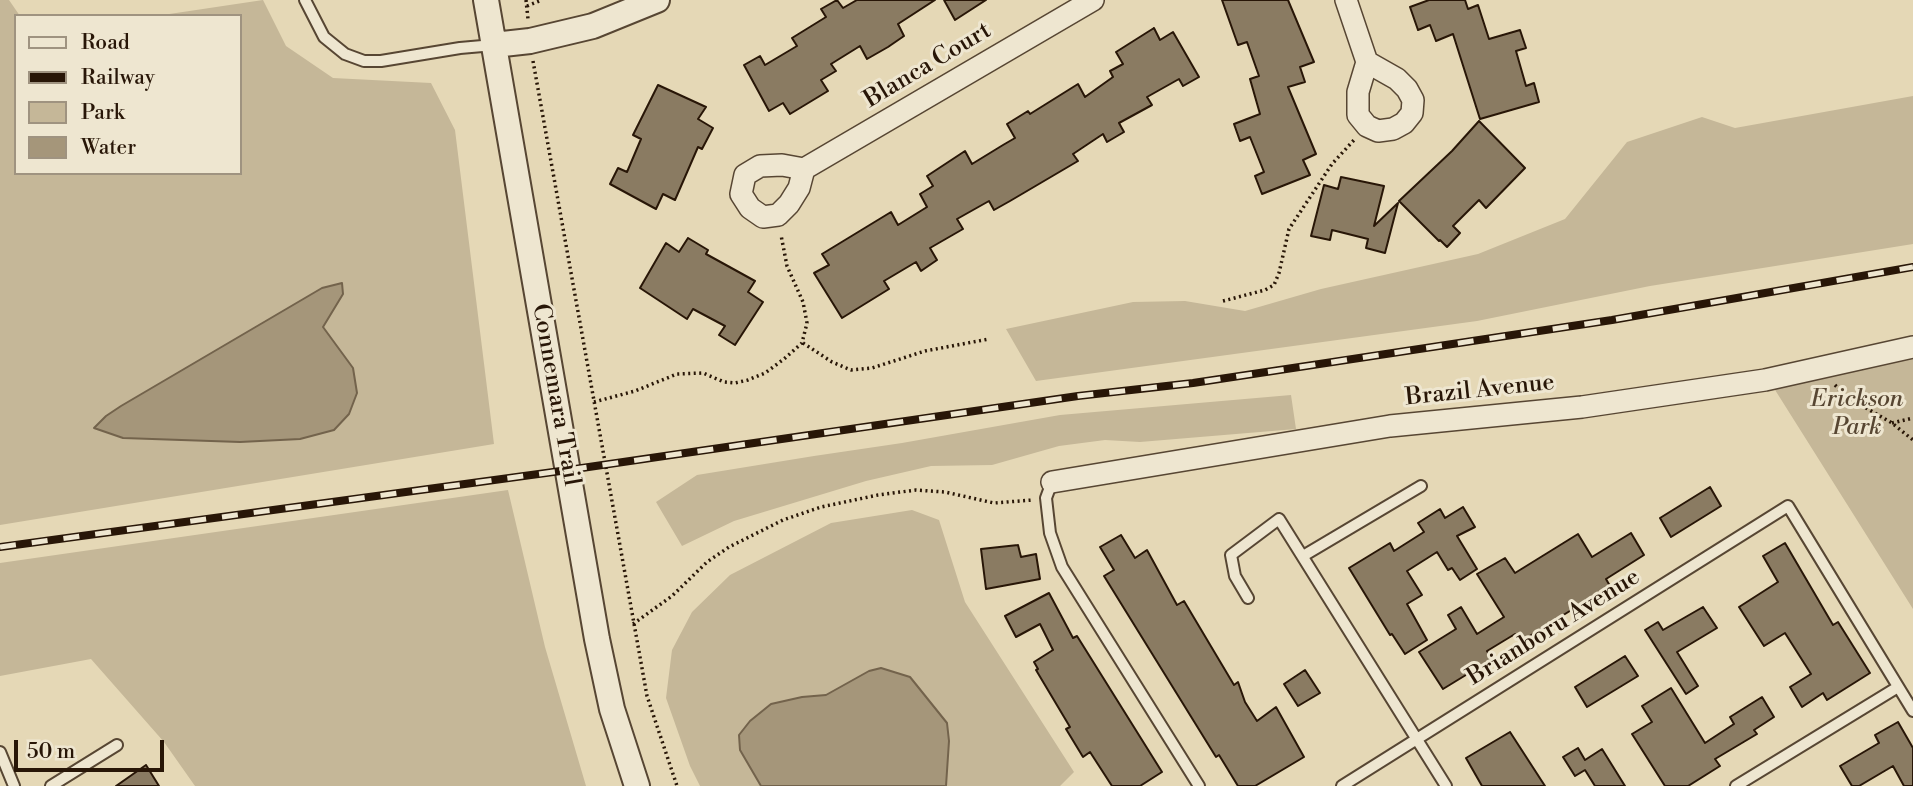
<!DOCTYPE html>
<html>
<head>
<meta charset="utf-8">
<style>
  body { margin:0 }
  #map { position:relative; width:1913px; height:786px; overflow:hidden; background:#e5d8b6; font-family:"Libre Bodoni",serif }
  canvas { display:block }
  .legend { position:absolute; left:14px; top:14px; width:228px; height:161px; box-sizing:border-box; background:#eee6d0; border:2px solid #9f9380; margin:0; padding:9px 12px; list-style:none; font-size:21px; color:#281607 }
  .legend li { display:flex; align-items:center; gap:14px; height:35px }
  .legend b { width:35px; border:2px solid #9f9380 }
  .scale { position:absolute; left:14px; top:740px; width:150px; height:32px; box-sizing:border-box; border:4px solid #281607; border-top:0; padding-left:9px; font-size:21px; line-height:24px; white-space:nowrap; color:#281607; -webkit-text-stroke:5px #eee6d0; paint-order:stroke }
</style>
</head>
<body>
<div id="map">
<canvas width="1913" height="786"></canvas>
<ul class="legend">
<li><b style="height:9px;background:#eee6d0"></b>Road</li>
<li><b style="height:9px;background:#281607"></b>Railway</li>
<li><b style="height:19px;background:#c5b798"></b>Park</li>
<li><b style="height:19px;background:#a5967a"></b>Water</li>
</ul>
<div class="scale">50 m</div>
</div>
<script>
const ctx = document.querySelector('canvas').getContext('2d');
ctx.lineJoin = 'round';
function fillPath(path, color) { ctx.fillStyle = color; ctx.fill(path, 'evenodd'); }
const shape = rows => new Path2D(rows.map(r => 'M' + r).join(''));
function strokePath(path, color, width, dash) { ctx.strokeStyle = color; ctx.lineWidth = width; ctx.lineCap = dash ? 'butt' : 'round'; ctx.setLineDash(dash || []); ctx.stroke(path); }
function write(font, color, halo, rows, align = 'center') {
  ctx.font = font + ' "Libre Bodoni",serif'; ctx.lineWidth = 6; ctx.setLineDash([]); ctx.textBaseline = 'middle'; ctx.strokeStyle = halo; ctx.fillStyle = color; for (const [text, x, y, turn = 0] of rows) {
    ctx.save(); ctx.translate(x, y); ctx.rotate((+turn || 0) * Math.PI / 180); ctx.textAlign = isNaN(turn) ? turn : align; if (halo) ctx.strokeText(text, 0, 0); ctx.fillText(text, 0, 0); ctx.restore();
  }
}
fillPath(shape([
  [0,0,9,0,20,16,16,16,16,173,240,173,240,16,156,16,263,0,286,46,333,78,431,83,455,130,494,444,0,525],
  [342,284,323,327,328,335,300,439,240,442,123,438,121,406,322,288],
  [1913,96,1913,244,1650,286,1477,321,1036,381,1006,329,1133,302,1185,301,1245,311,1321,289,1478,254,1565,219,1627,142,1702,117,1735,128],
  [1913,341,1913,609,1765,374],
  [1291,395,1296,429,1140,442,1105,440,1059,446,992,465,931,466,866,481,734,521,682,546,656,502,697,475,814,456,902,443,1060,415],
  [508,490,545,647,586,786,195,786,164,742,91,659,0,676,0,563],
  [912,510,939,520,965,602,1074,772,1060,786,700,786,690,766,666,698,672,650,692,612,730,575,831,523]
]), '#c5b798');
const water = shape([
  [342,283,343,294,323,327,353,368,357,393,349,414,334,430,300,439,240,442,123,438,94,428,106,416,121,406,322,288,342,283],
  [881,668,910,677,947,723,949,741,946,786,761,786,740,750,739,735,750,721,771,704,802,697,826,695,869,671,881,668]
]);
fillPath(water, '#a5967a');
strokePath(water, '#73634c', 2);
const building = shape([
  [837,0,843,8,857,0,935,0,898,24,904,36,888,47,867,59,860,46,831,64,836,71,821,80,828,91,790,114,783,103,769,111,744,65,760,56,765,65,797,46,792,38,826,17,821,9,837,0],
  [944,0,986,0,955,20,944,0],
  [1222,0,1288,0,1314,62,1300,67,1305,82,1288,87,1316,154,1303,160,1310,175,1262,194,1255,176,1264,172,1250,137,1240,141,1234,124,1260,114,1250,79,1259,76,1247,42,1238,45,1222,0],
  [1429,0,1465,0,1468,9,1478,5,1489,39,1520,30,1526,48,1516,51,1526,86,1534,83,1539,102,1480,119,1453,34,1436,41,1430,25,1418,30,1410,7,1429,0],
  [1154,28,1160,40,1173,32,1199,77,1183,86,1179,79,1147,97,1152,105,1119,123,1124,132,1107,142,1103,134,1073,154,1078,161,1010,201,994,210,989,201,957,219,963,229,930,248,937,260,921,271,916,262,884,281,889,289,842,318,814,273,829,265,822,254,891,212,898,225,927,207,920,194,933,186,927,176,965,151,972,164,1003,145,1015,138,1007,124,1028,111,1030,114,1078,84,1085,97,1113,77,1110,71,1123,64,1116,52,1154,28],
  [658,85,706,107,698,119,713,128,702,149,698,147,675,200,663,194,656,209,610,184,618,168,627,172,641,139,633,135,658,85],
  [1479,121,1525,168,1486,208,1479,200,1453,226,1460,233,1447,247,1440,240,1439,241,1399,201,1452,151,1479,121],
  [1341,177,1384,186,1374,226,1398,203,1385,253,1366,248,1368,239,1332,230,1330,240,1311,236,1324,185,1338,189,1341,177],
  [688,238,708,250,706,254,755,281,748,292,763,302,735,345,719,335,725,326,693,309,687,319,640,288,666,243,679,252,688,238],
  [1710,487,1721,506,1671,537,1660,518,1710,487],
  [1463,507,1475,527,1457,536,1477,569,1460,580,1452,568,1448,570,1437,552,1407,571,1422,595,1407,604,1427,640,1405,654,1392,634,1390,635,1349,568,1390,543,1394,551,1424,532,1418,523,1440,509,1445,518,1463,507],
  [1631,533,1644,555,1606,579,1610,586,1520,642,1515,634,1487,651,1492,659,1443,689,1419,652,1456,629,1448,615,1461,607,1477,634,1504,617,1477,574,1505,558,1515,573,1578,534,1592,557,1631,533],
  [1121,535,1135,558,1147,550,1177,605,1184,601,1234,685,1238,682,1245,702,1257,721,1276,707,1304,757,1255,786,1238,786,1219,755,1216,757,1104,576,1114,570,1100,547,1121,535],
  [1785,543,1833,625,1838,622,1870,673,1827,700,1823,693,1802,707,1790,687,1811,674,1785,633,1764,646,1739,607,1778,582,1763,556,1785,543],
  [1018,545,1021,557,1036,554,1040,579,986,589,981,549,1018,545],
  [1049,593,1073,638,1077,636,1162,772,1140,786,1112,786,1090,752,1083,757,1066,729,1070,727,1036,670,1038,669,1034,662,1053,650,1040,624,1016,637,1005,616,1049,593],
  [1703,607,1717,628,1677,652,1698,686,1686,694,1645,630,1658,622,1663,630,1703,607],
  [1625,656,1638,676,1587,707,1575,687,1625,656],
  [1305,670,1320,693,1298,706,1284,684,1305,670],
  [1671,688,1705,743,1734,724,1730,717,1762,697,1774,717,1754,730,1757,734,1715,759,1720,766,1688,786,1665,786,1632,734,1652,722,1642,706,1671,688],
  [1898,722,1913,748,1913,786,1904,786,1893,766,1859,786,1852,786,1840,766,1879,743,1875,735,1898,722],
  [1510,732,1545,786,1482,786,1466,758,1510,732],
  [1578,748,1585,760,1602,749,1625,786,1595,786,1585,770,1575,776,1563,757,1578,748],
  [146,765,159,786,116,786,146,765]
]);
fillPath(building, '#8a7b62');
strokePath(building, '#281607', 2);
const service = shape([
  [305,0,324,37,345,54,364,61,381,61,460,48,494,45],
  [1052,482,1046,498,1050,533,1062,567,1199,786],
  [1303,556,1421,486],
  [1248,598,1235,576,1231,555,1279,519,1446,786],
  [0,752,14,786],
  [51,786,117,745],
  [1342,786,1788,506,1913,711],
  [1736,786,1898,687]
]);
const minor = shape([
  [1346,0,1367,62,1358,92,1358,115,1367,126,1378,131,1393,129,1404,123,1412,113,1413,100,1407,89,1397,79,1367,62],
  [804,169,799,188,789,204,778,215,763,217,750,208,741,194,745,175,760,166,782,165,804,169,1093,0],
  [1052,482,1390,426,1582,407,1765,380,1913,347]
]);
const tertiary = shape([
  [486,0,597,639,612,709,637,786],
  [494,45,530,41,593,26,657,0]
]);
strokePath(service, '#574633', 14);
strokePath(minor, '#574633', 24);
strokePath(tertiary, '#574633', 28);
strokePath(shape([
  [526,0,528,19],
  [527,6,542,0],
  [533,61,647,696,677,786],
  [1223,301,1265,290,1274,285,1279,273,1289,229,1332,164,1354,140],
  [803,343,832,362,851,370,872,368,925,351,989,339],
  [1835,385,1847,397,1892,423,1913,440],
  [594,402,635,391,677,374,703,373,724,382,735,383,748,380,765,373,784,359,802,343,807,323,803,302,787,266,781,235],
  [1892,423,1913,418],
  [633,624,672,596,707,562,729,547,783,520,821,507,878,495,916,490,945,492,994,503,1033,500]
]), '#281607', 3.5, [2, 3.5]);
strokePath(service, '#eee6d0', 10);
strokePath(minor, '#eee6d0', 21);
strokePath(tertiary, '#eee6d0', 24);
const rail = shape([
  [0,547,568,470,1078,396,1193,383,1612,320,1913,267]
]);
strokePath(rail, '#281607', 8);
strokePath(rail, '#eee6d0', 5, [16]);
write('24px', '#281607', '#eee6d0', [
  ["Blanca Court",928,66,-31],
  ["Brazil Avenue",1480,391,-6],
  ["Connemara Trail",555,395,80],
  ["Brianboru Avenue",1554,628,-32]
]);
write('italic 24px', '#574632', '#eee6d0', [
  ["Erickson",1857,400],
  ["Park",1857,428]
]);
</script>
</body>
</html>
